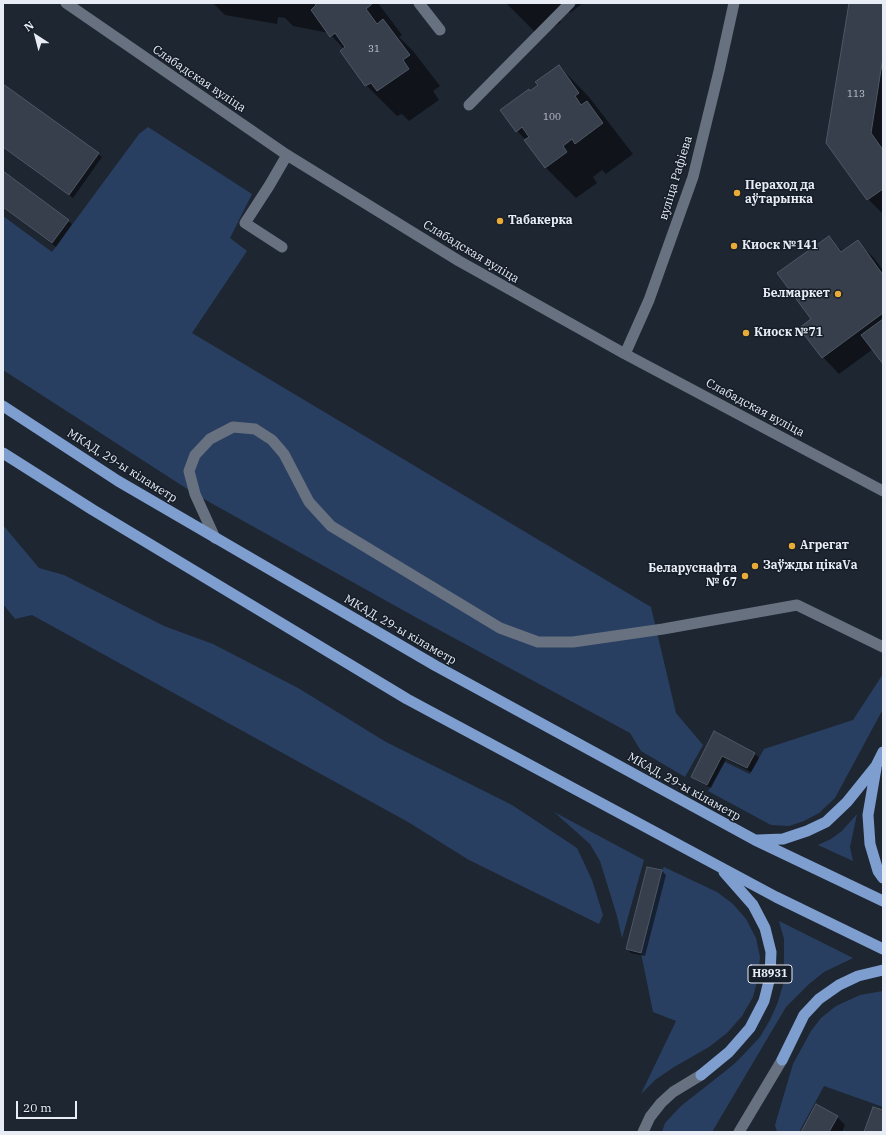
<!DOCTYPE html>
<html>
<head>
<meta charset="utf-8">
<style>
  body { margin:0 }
  #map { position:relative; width:886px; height:1135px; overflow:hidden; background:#1e2632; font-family:"IBM Plex Serif",serif }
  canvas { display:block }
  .frame { position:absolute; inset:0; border:4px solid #e8edf5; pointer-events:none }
  .north { position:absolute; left:16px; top:16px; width:40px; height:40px; -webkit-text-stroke:3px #151d28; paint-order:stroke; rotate:324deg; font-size:11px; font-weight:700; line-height:16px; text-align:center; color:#e8edf5 }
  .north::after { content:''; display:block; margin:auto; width:14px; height:18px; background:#e8edf5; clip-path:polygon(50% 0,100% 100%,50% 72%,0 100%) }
  .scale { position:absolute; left:16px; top:1101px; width:61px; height:18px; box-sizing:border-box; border:2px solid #e8edf5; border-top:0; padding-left:5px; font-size:12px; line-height:14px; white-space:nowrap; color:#e8edf5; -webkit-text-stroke:3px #151d28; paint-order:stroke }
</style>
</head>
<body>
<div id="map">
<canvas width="886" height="1135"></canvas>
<div class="frame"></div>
<div class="north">N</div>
<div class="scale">20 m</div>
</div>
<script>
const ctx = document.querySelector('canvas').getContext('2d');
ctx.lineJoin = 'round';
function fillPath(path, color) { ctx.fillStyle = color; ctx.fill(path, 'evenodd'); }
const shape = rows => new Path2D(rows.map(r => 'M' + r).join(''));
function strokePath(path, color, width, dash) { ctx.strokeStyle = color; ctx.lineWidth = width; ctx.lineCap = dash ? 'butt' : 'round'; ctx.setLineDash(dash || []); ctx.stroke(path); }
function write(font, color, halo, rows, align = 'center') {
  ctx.font = font + ' "IBM Plex Serif",serif'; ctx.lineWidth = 3; ctx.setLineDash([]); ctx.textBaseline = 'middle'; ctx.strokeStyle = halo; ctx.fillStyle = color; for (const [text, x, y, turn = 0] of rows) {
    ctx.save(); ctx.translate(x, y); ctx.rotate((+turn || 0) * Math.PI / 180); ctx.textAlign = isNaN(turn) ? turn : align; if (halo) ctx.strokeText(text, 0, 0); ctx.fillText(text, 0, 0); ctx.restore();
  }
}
fillPath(shape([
  [148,127,252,194,230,238,247,251,192,333,651,607,676,713,703,745,685,777,641,751,630,733,417,618,195,494,3,370,3,216,52,252,139,134],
  [3,525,39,568,64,575,164,626,213,644,298,688,386,742,512,805,577,848,592,880,603,915,599,924,469,860,408,822,32,615,15,619,3,604],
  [883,674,883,709,835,798,819,813,804,821,789,826,771,825,708,791,725,762,750,774,764,749,853,720],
  [554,812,644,860,622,938,617,916,600,861,590,844],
  [857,814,850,847,853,861,818,845,831,839,842,831],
  [664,867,717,892,733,904,746,919,756,938,760,957,758,978,753,997,742,1016,727,1033,709,1047,674,1067,655,1080,641,1094,676,1021,653,1012,641,953,662,870],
  [779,921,853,958,824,972,809,984,786,1007,712,1132,662,1132,665,1123,681,1106,733,1065,746,1052,760,1037,770,1020,778,1002,784,981,784,939],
  [883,991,883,1107,824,1086,799,1132,777,1132,775,1125,793,1064,811,1031,821,1018,836,1006,860,995]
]), '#293f61');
fillPath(shape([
  [211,3,378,3,402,35,399,37,413,51,440,86,433,91,439,100,409,121,402,114,397,116,366,85,344,49,329,33,293,26,285,18,278,17,277,24,225,15,214,4],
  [506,3,583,3,570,13,566,9,556,16,561,22,540,37],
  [850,3,883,3,883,214,868,199,827,143],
  [559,66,589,97,633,154,606,174,602,170,593,177,597,183,576,198,545,167,525,139,517,131,530,92,539,85],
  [3,85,102,157,73,198,3,147],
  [3,172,72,224,56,247,3,207],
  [829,237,843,252,857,242,874,258,883,270,883,362,873,349,839,374,823,357,812,320],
  [714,733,755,754,759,758,751,772,726,759,711,788,696,780,692,777],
  [648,868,662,871,666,875,645,956,631,953,627,949],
  [837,1117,845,1125,842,1132,802,1132]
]), '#0007');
const building = shape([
  [315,3,371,3,372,4,366,9,377,24,383,19,410,55,403,60,409,69,377,91,371,83,365,86,340,51,345,47,335,33,330,37,311,10,316,5,315,3],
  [849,3,883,3,883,57,871,133,883,150,883,189,867,200,826,143,849,3],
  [559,65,579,93,575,96,581,105,587,101,603,123,575,144,572,139,563,146,567,152,545,168,524,140,529,137,522,127,516,132,500,110,529,89,530,91,538,85,535,82,559,65],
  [3,84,99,153,69,195,3,147,3,84],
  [3,171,69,220,52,243,3,207,3,171],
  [829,236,841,252,858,240,883,275,883,313,822,358,799,328,811,319,777,273,829,236],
  [883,319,883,364,861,335,883,319],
  [714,731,755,753,747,768,722,756,707,785,691,777,714,731],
  [647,867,662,870,641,953,626,949,647,867],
  [816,1104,838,1116,829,1132,801,1132,816,1104],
  [873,1107,883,1110,883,1132,864,1132,873,1107]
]);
fillPath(building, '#373f4c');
strokePath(building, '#4e5765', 1);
strokePath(shape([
  [419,3,440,30],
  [469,105,570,3],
  [282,247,245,223,269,186,287,155],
  [215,538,195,494,189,471,195,455,210,439,233,427,255,429,272,440,284,454,309,502,331,526,500,628,538,642,573,642,663,629,797,605,883,647]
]), '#687180', 11);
strokePath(shape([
  [643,1132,650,1117,661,1103,673,1092,701,1075],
  [739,1132,782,1060]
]), '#687180', 11);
strokePath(shape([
  [66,3,287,155,459,261,625,354,883,491],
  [625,354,649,300,693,177,719,71,734,3]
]), '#687180', 11);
strokePath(shape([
  [3,406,118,481,436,666,755,840,883,901],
  [3,453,93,510,407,699,776,897,883,949],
  [876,768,868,815,870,844,878,871,883,878],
  [758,840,783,839,807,831,826,822,847,802,876,766,883,752],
  [782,1060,804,1015,819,999,839,985,858,976,883,970],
  [701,1075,729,1052,750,1028,764,1001,770,977,771,952,765,928,753,905,724,872]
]), '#7e9ed0', 11);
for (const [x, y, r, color] of [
  [737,193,4,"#e8ab37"],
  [500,221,4,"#e8ab37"],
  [734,246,4,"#e8ab37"],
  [838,294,4,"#e8ab37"],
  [746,333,4,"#e8ab37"],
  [792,546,4,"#e8ab37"],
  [755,566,4,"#e8ab37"],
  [745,576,4,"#e8ab37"]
]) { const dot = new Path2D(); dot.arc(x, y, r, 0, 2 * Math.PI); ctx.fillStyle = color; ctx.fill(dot); strokePath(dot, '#151d28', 1.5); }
write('10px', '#bcc2cb', null, [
  ["31",374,49],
  ["113",856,94],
  ["100",552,117]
]);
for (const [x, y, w] of [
  [770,974,44]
]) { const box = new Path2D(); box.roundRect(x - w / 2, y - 9, w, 18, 3); ctx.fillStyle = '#151d28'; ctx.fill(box); strokePath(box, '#e8edf5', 1); }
write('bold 11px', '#e8edf5', null, [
  ["Н8931",770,974]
]);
write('12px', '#e8edf5', '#151d28', [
  ["Слабадская вуліца",199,79,34],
  ["вуліца Рафіева",676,178,-73],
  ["Слабадская вуліца",471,252,31],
  ["Слабадская вуліца",755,408,28],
  ["МКАД, 29-ы кіламетр",122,466,32],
  ["МКАД, 29-ы кіламетр",400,630,30],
  ["МКАД, 29-ы кіламетр",684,787,29]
]);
write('bold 12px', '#e8edf5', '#151d28', [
  ["Пераход да",745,186],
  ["аўтарынка",745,200],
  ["Табакерка",508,221],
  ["Киоск №141",742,246],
  ["Белмаркет",830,294,"right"],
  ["Киоск №71",754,333],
  ["Агрегат",800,546],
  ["Заўжды цікаVа",763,566],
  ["Беларуснафта",737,569,"right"],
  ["№ 67",737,583,"right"]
], 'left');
</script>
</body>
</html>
